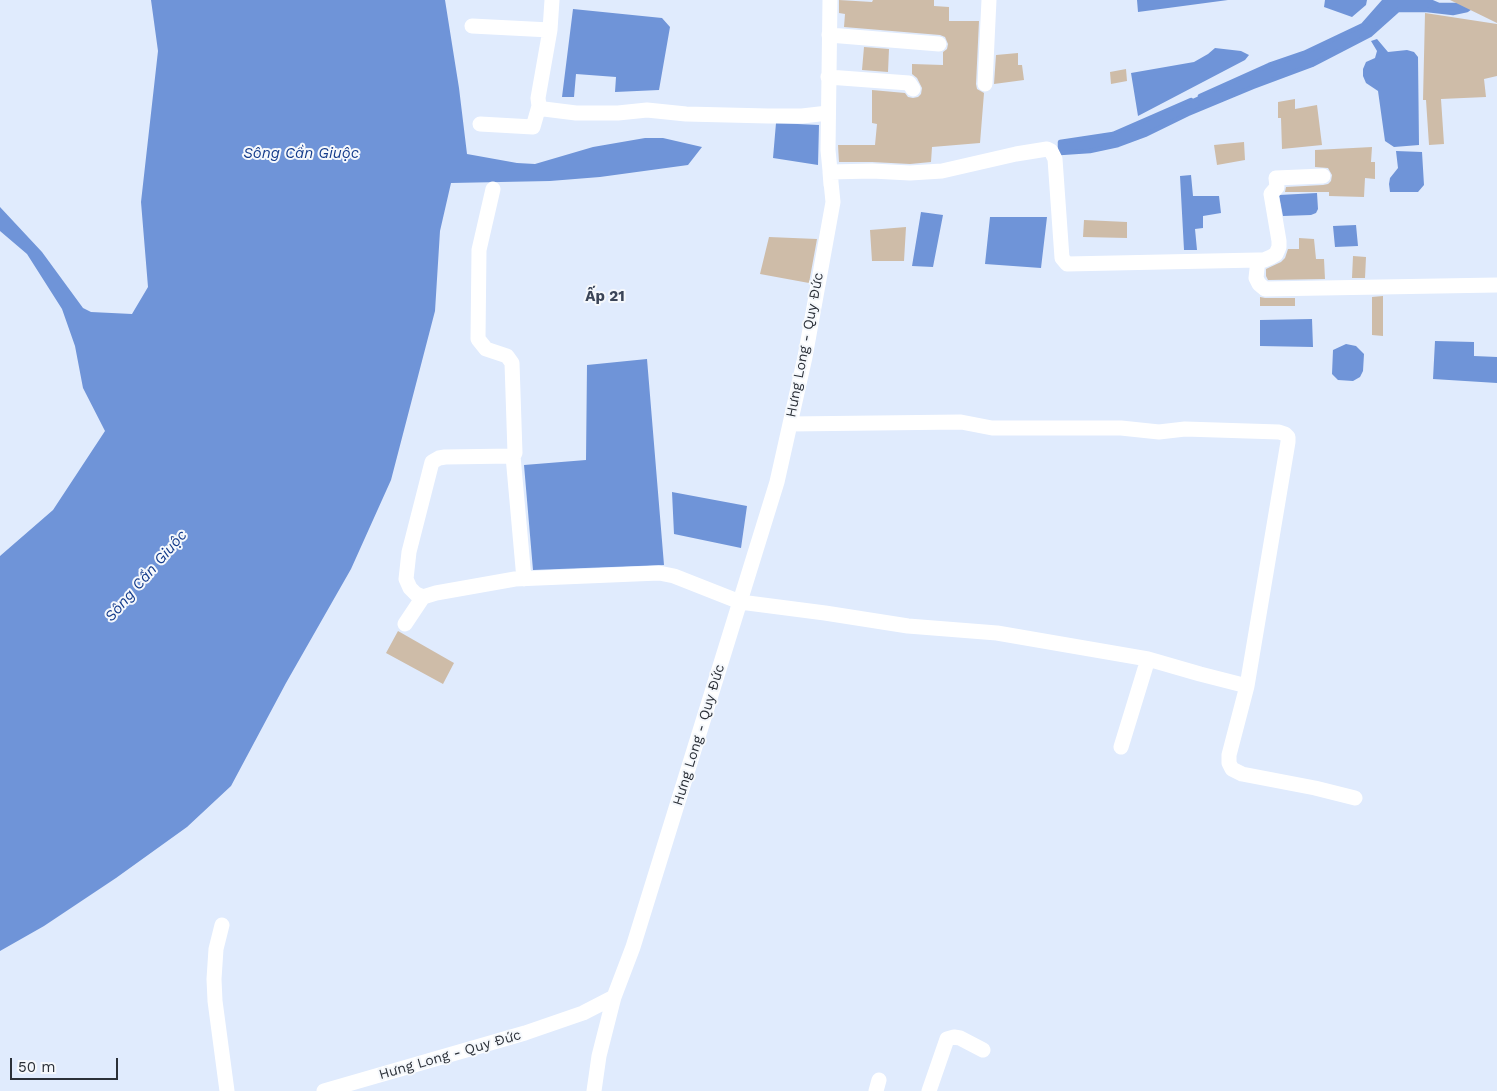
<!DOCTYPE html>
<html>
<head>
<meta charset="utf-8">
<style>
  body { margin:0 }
  #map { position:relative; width:1497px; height:1091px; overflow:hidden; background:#e0ebfd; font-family:"Work Sans",sans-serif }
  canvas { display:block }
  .scale { position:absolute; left:10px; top:1058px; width:108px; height:22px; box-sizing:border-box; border:2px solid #2b3038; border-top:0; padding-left:6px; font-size:15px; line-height:18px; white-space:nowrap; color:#2b3038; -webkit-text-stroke:4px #f5f8fc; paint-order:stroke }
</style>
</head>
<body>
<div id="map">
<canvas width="1497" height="1091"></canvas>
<div class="scale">50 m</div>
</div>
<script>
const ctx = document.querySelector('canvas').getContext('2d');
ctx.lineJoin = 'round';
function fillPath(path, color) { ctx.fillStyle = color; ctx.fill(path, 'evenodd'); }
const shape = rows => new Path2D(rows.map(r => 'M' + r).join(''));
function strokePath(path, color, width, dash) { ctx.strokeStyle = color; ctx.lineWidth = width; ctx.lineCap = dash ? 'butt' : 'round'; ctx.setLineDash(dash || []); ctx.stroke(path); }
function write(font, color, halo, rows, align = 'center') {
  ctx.font = font + ' "Work Sans",sans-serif'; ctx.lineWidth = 4; ctx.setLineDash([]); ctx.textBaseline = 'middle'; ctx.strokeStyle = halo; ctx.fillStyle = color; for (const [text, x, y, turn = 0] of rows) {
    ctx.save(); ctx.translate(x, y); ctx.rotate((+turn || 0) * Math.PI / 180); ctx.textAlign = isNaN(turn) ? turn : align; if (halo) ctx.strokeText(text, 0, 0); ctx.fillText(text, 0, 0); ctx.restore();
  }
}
fillPath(shape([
  [151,0,445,0,459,88,467,154,517,163,535,164,593,147,645,138,663,138,702,147,688,165,600,177,550,181,451,183,440,231,435,311,391,480,351,569,286,683,231,786,187,827,116,878,44,926,0,951,0,556,53,510,105,431,83,388,75,346,62,309,27,254,0,231,0,207,42,252,83,308,91,312,132,314,148,287,141,202,158,51],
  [1137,0,1228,0,1138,12],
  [1325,0,1367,0,1366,5,1352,17,1324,7],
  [1385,0,1427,0,1439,5,1457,5,1466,0,1481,0,1467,10,1453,13,1427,10,1398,10,1370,35,1312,65,1253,87,1188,114,1145,135,1118,145,1090,151,1060,153,1060,142,1113,134,1142,122,1223,85,1304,53,1363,25],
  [573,9,662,18,670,27,659,90,615,92,616,77,576,74,574,97,562,97],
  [1377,39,1388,52,1407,50,1414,52,1418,57,1419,145,1394,147,1385,141,1378,91,1366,83,1363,76,1363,69,1366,62,1375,58,1377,51,1371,41],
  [1215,48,1241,51,1249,55,1245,60,1138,116,1131,73,1194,62,1208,54],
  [776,123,819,125,818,165,773,158],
  [1396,151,1422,152,1424,185,1418,192,1390,192,1389,184,1390,178,1398,168],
  [1191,175,1193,196,1219,196,1221,213,1203,216,1203,228,1195,229,1197,250,1184,250,1180,176],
  [1317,193,1318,209,1316,213,1311,215,1283,216,1279,195],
  [921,212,943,215,933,267,912,266],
  [990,217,1047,217,1041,268,985,264],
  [1356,225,1358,246,1335,247,1333,226],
  [1312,319,1313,347,1260,346,1260,320],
  [1435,341,1474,342,1474,356,1497,357,1497,383,1433,379],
  [1346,344,1356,346,1364,354,1363,371,1360,377,1353,381,1338,380,1332,374,1333,350],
  [647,359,664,565,533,570,524,465,586,460,587,365],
  [672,492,747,506,741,548,674,534]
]), '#6f94d8');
strokePath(shape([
  [1427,0,1439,5,1457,5,1466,0],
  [1200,96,1269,65,1304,53,1363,25,1385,0],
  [1191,100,1113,134,1060,142,1060,153,1090,151,1118,145,1145,135,1188,114,1253,87,1312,65,1370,35,1398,10,1427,10,1453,13,1467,10,1481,0]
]), '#6f94d8', 4.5);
fillPath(shape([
  [839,0,872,2,873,0,934,0,934,6,949,7,949,21,979,21,976,84,977,89,984,93,980,143,932,147,931,162,910,164,872,162,839,162,838,145,875,145,877,124,872,123,872,90,905,93,908,97,913,98,918,97,921,94,922,88,917,78,912,74,912,64,943,65,943,52,947,49,948,44,945,37,940,35,844,27,845,14,839,13],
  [1450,0,1497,0,1497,23],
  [1425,13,1497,24,1497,76,1484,79,1486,97,1441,99,1444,144,1429,145,1426,100,1423,100],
  [864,47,889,49,888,72,862,70],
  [1018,53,1018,65,1022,65,1024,80,994,84,996,55],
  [1126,69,1127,81,1111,84,1110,72],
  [1295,99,1295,109,1317,105,1322,145,1282,149,1281,118,1278,118,1278,102],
  [1244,142,1245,160,1217,165,1214,145],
  [1372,147,1371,162,1375,162,1375,179,1365,178,1364,197,1329,196,1329,192,1285,192,1286,187,1323,185,1328,184,1331,181,1332,175,1328,168,1315,167,1315,150],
  [1084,220,1127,222,1127,238,1083,237],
  [906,227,904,261,872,261,870,230],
  [769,237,817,239,809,283,760,274],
  [1299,238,1314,239,1316,259,1324,259,1325,279,1268,280,1266,276,1266,269,1281,262,1285,258,1288,249,1299,249],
  [1353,256,1366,257,1365,278,1352,278],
  [1383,296,1383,336,1372,335,1372,297],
  [1260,297,1265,298,1295,298,1295,306,1260,306],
  [398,631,454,663,443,684,386,653]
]), '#cebca8');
strokePath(shape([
  [552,0,550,30,538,98,539,106,544,109,576,113,618,113,647,110,686,114,768,116,802,116,828,113],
  [830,0,828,150,831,181],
  [472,26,550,30],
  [829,35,939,44],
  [828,77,909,83,913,89],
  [985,84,989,0],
  [480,124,533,127,539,106],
  [830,172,872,171,910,173,942,171,1016,154,1047,149,1051,151,1055,159,1062,258,1067,264,1258,260,1256,278,1259,284,1265,289,1497,285],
  [1258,260,1264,260,1271,257,1276,254,1279,247,1279,241,1271,194,1277,187,1276,178,1323,176],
  [790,424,961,422,992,428,1121,428,1159,432,1185,429,1279,432,1285,434,1288,437,1288,442,1247,686],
  [513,456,524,579],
  [423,597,416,594,410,588,406,579,409,552,432,462,439,458,445,457,513,456,515,453,512,363,507,356,486,349,478,339,479,250,493,189],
  [405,624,423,597,436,593,515,579,659,573,674,576,740,602,825,613,908,626,997,633,1148,659,1200,674,1247,686,1229,755,1229,763,1232,769,1242,774,1315,788,1355,798],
  [1121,747,1148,659],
  [222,925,216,949,214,979,215,1001,227,1091],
  [324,1091,525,1033,583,1013,614,997,633,947,777,482,805,357,833,202,830,172,831,185],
  [594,1091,599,1056,614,997],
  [876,1091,879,1080],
  [929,1091,947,1039,954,1037,960,1038,983,1050]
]), '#fff', 15);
write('14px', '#2b3038', '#f5f8fc', [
  ["Hưng Long - Quy Đức",805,345,-79],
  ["Hưng Long - Quy Đức",699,735,-73],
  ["Hưng Long - Quy Đức",450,1055,-16]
]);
write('italic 15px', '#133b8b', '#f5f8fc', [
  ["Sông Cần Giuộc",301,154],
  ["Sông Cần Giuộc",146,576,-49]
]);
write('bold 15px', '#3b4558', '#f5f8fc', [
  ["Ấp 21",605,297]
]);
</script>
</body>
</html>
